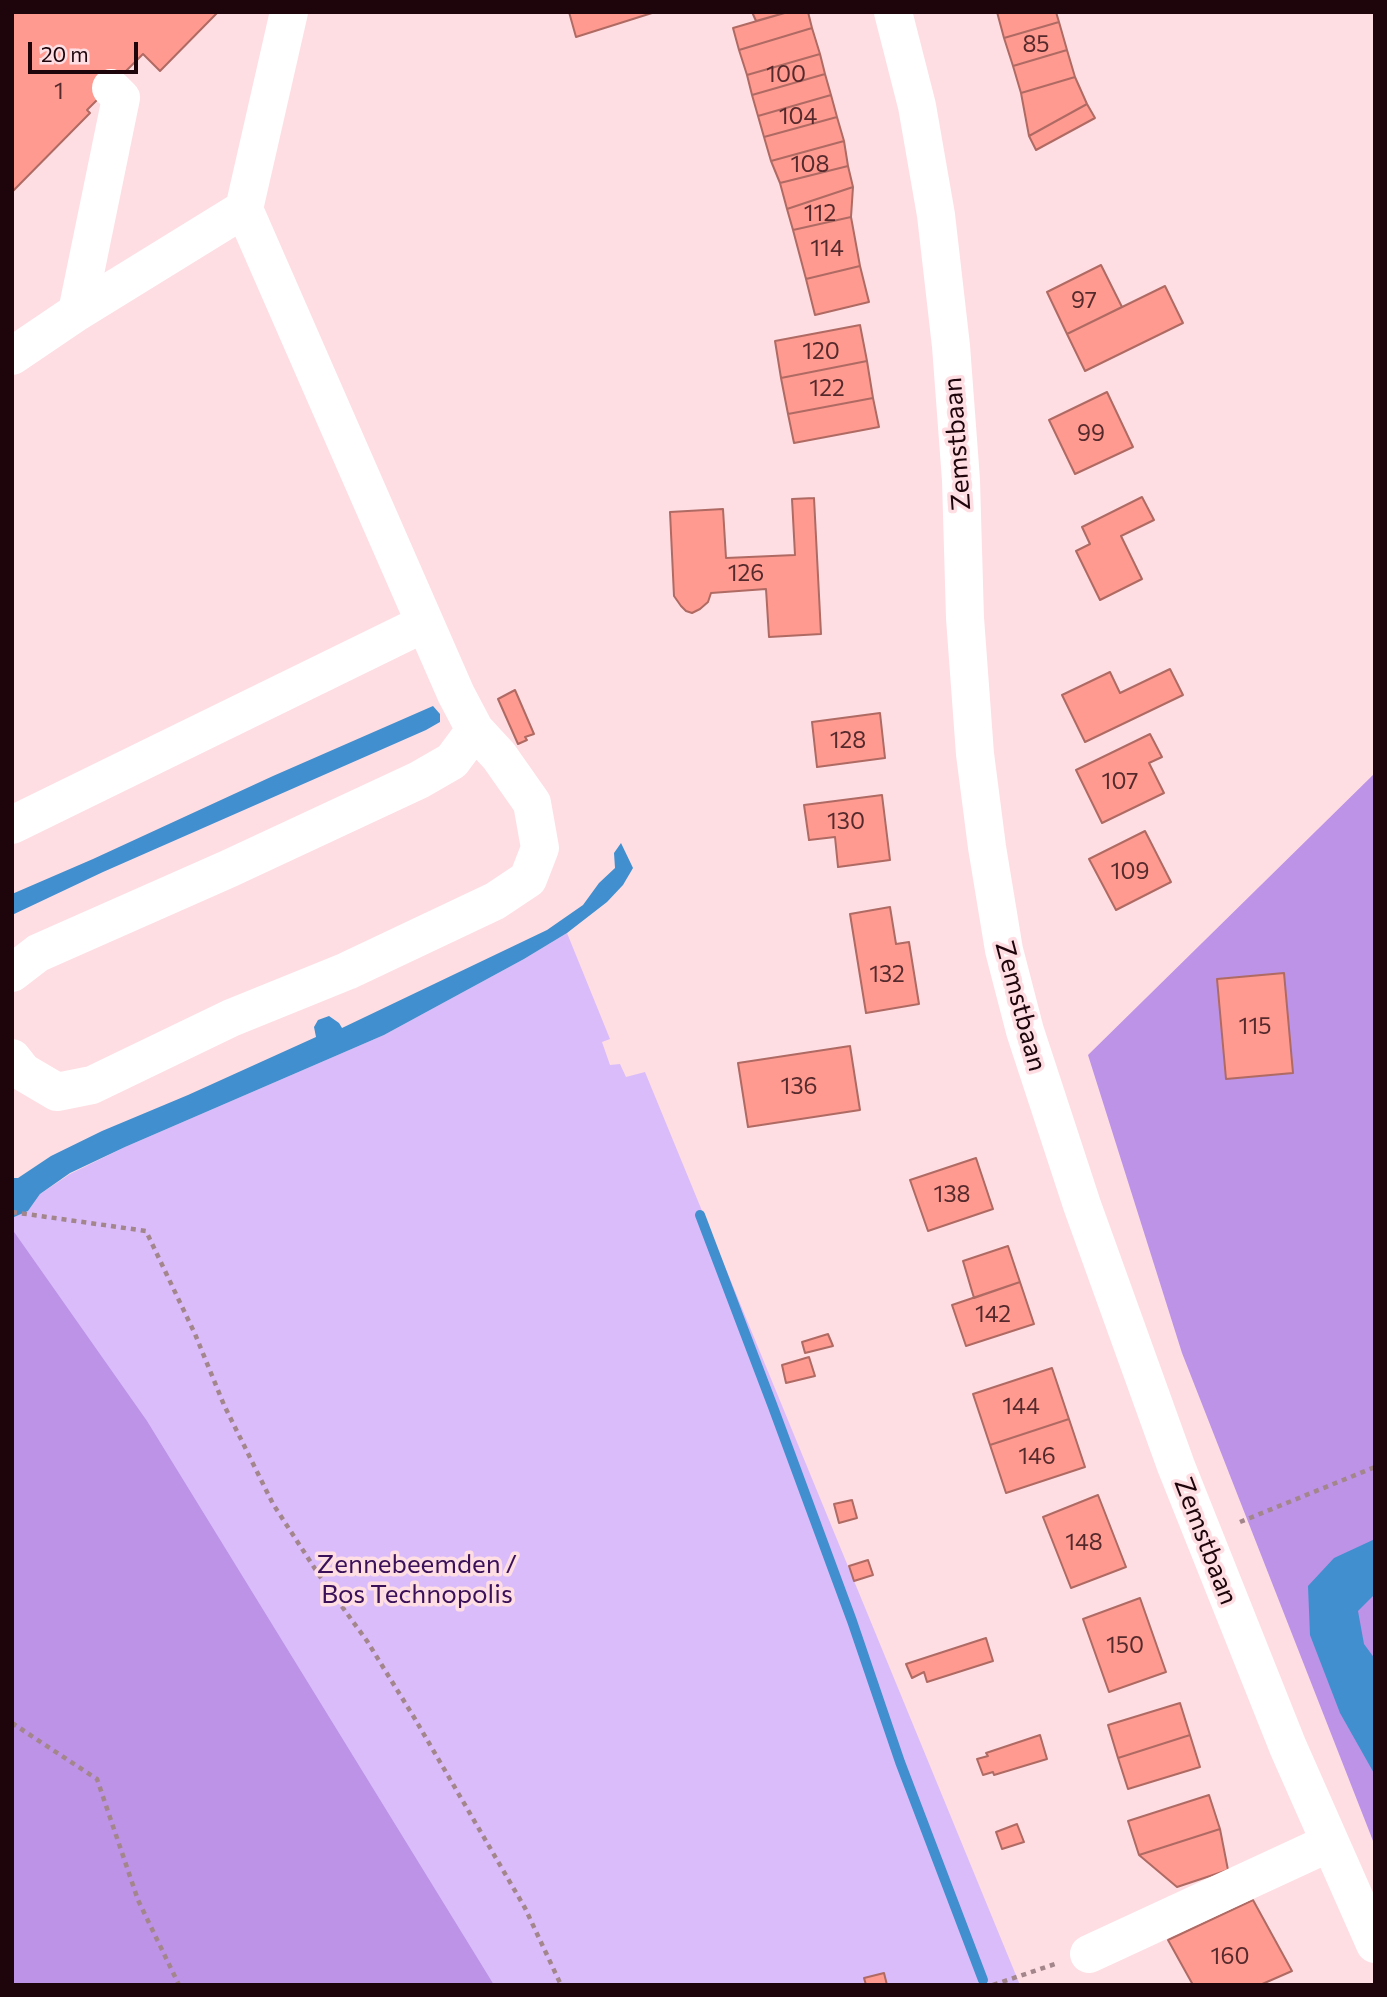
<!DOCTYPE html>
<html>
<head>
<meta charset="utf-8">
<style>
  body { margin:0 }
  #map { position:relative; width:1387px; height:1997px; overflow:hidden; background:#fedee3; font-family:Commissioner,sans-serif }
  canvas { display:block }
  .frame { position:absolute; inset:0; border:14px solid #1d050b; pointer-events:none }
  .scale { position:absolute; left:28px; top:42px; width:110px; height:32px; box-sizing:border-box; border:4px solid #1d050b; border-top:0; padding-left:9px; font-size:21px; line-height:24px; white-space:nowrap; color:#1d050b; -webkit-text-stroke:5px #fedee3; paint-order:stroke }
</style>
</head>
<body>
<div id="map">
<canvas width="1387" height="1997"></canvas>
<div class="frame"></div>
<div class="scale">20 m</div>
</div>
<script>
const ctx = document.querySelector('canvas').getContext('2d');
ctx.lineJoin = 'round';
function fillPath(path, color) { ctx.fillStyle = color; ctx.fill(path, 'evenodd'); }
const shape = rows => new Path2D(rows.map(r => 'M' + r).join(''));
function strokePath(path, color, width, dash) { ctx.strokeStyle = color; ctx.lineWidth = width; ctx.lineCap = dash ? 'butt' : 'round'; ctx.setLineDash(dash || []); ctx.stroke(path); }
function write(font, color, halo, rows, align = 'center') {
  ctx.font = font + ' Commissioner,sans-serif'; ctx.lineWidth = 7; ctx.setLineDash([]); ctx.textBaseline = 'middle'; ctx.strokeStyle = halo; ctx.fillStyle = color; for (const [text, x, y, turn = 0] of rows) {
    ctx.save(); ctx.translate(x, y); ctx.rotate((+turn || 0) * Math.PI / 180); ctx.textAlign = isNaN(turn) ? turn : align; if (halo) ctx.strokeText(text, 0, 0); ctx.fillText(text, 0, 0); ctx.restore();
  }
}
fillPath(shape([
  [567,933,610,1039,602,1042,610,1065,620,1064,626,1077,645,1072,1020,1985,12,1985,12,1218,28,1211,40,1194,70,1174,125,1147,384,1035,524,959]
]), '#dabcfa');
fillPath(shape([
  [1375,773,1375,1846,1182,1353,1088,1055],
  [12,1229,147,1421,494,1985,12,1985]
]), '#bc93e6');
fillPath(shape([
  [433,706,440,714,440,722,426,730,103,872,12,915,12,894,93,859,273,776],
  [621,843,633,868,623,885,607,902,567,933,524,959,384,1035,125,1147,70,1173,40,1194,28,1211,12,1218,12,1178,18,1178,51,1156,102,1131,188,1095,316,1037,314,1027,318,1020,329,1016,339,1023,342,1028,547,930,583,905,599,883,615,868,614,853],
  [1375,1539,1375,1594,1358,1611,1364,1644,1375,1659,1375,1775,1340,1713,1310,1635,1308,1586,1334,1558]
]), '#418fcf');
strokePath(shape([
  [700,1215,773,1407,852,1621,900,1762,983,1980]
]), '#418fcf', 10);
const building = shape([
  [12,12,218,12,160,71,143,54,87,110,90,113,12,192,12,12],
  [569,12,652,12,652,13,576,37,569,12],
  [752,12,788,12,756,21,752,12],
  [788,12,808,12,812,28,739,50,733,28,788,12],
  [997,12,1056,12,1059,22,1004,38,997,12],
  [1059,22,1067,50,1013,66,1004,38,1059,22],
  [812,28,820,54,747,75,739,50,812,28],
  [1067,50,1075,77,1021,93,1013,66,1067,50],
  [820,54,825,74,752,95,747,75,820,54],
  [825,74,831,95,758,116,752,95,825,74],
  [1075,77,1087,104,1029,136,1021,93,1075,77],
  [831,95,837,117,764,137,758,116,831,95],
  [1087,104,1095,118,1036,150,1029,136,1087,104],
  [837,117,844,141,771,161,764,137,837,117],
  [844,141,848,166,780,183,771,161,844,141],
  [848,166,853,187,787,209,780,183,848,166],
  [853,187,851,217,793,230,787,209,853,187],
  [851,217,860,266,806,279,793,230,851,217],
  [1101,265,1122,307,1067,334,1047,292,1101,265],
  [860,266,869,302,815,315,806,279,860,266],
  [1165,286,1183,323,1085,371,1067,334,1165,286],
  [860,325,867,361,781,378,775,341,860,325],
  [867,361,873,398,788,414,781,378,867,361],
  [1107,392,1133,447,1075,474,1049,420,1107,392],
  [873,398,879,427,794,443,788,414,873,398],
  [1142,497,1154,520,1121,536,1142,579,1100,600,1076,551,1090,544,1082,527,1142,497],
  [814,498,821,634,769,637,766,589,711,593,708,602,700,609,692,613,686,611,681,606,674,596,670,512,723,509,726,558,795,555,792,499,814,498],
  [1170,669,1183,695,1085,742,1062,695,1110,672,1120,693,1170,669],
  [515,690,534,734,525,737,527,740,518,744,498,699,515,690],
  [880,713,885,758,817,767,812,722,880,713],
  [1150,734,1162,757,1149,763,1164,793,1102,823,1076,770,1150,734],
  [882,795,890,860,838,867,835,837,809,840,804,805,882,795],
  [1145,831,1171,882,1116,910,1089,859,1145,831],
  [890,907,896,944,909,942,919,1004,866,1013,850,914,890,907],
  [1284,973,1293,1073,1226,1079,1217,979,1284,973],
  [850,1046,860,1110,748,1127,738,1063,850,1046],
  [976,1158,993,1209,928,1231,910,1180,976,1158],
  [1008,1246,1020,1282,974,1298,963,1261,1008,1246],
  [1020,1282,1034,1324,966,1346,952,1305,1020,1282],
  [828,1334,833,1346,805,1353,802,1342,828,1334],
  [809,1357,815,1376,786,1383,782,1365,809,1357],
  [1052,1368,1069,1419,990,1445,973,1394,1052,1368],
  [1069,1419,1085,1467,1006,1493,990,1445,1069,1419],
  [1098,1495,1126,1567,1071,1588,1043,1517,1098,1495],
  [852,1500,857,1518,839,1523,834,1504,852,1500],
  [868,1560,873,1575,854,1581,849,1566,868,1560],
  [1140,1598,1166,1672,1109,1692,1083,1619,1140,1598],
  [986,1638,993,1661,927,1682,924,1672,912,1678,906,1664,986,1638],
  [1180,1703,1190,1735,1118,1758,1108,1725,1180,1703],
  [1040,1735,1047,1759,994,1775,993,1772,983,1775,977,1759,988,1756,986,1753,1040,1735],
  [1190,1735,1200,1767,1128,1789,1118,1758,1190,1735],
  [1209,1795,1220,1829,1139,1855,1128,1821,1209,1795],
  [1017,1824,1024,1842,1002,1849,996,1832,1017,1824],
  [1220,1829,1228,1870,1177,1887,1139,1855,1220,1829],
  [1253,1900,1292,1971,1260,1985,1193,1985,1168,1940,1253,1900],
  [884,1973,887,1985,866,1985,864,1978,884,1973]
]);
fillPath(building, '#ff9a90');
strokePath(building, '#af6a63', 2);
strokePath(shape([
  [12,1212,146,1231,195,1334,224,1405,273,1504,319,1575,367,1641,415,1719,525,1908,561,1985],
  [1240,1522,1375,1467],
  [12,1723,97,1779,138,1900,179,1985],
  [993,1985,1055,1964]
]), '#a3868b', 4.5, [5, 5]);
strokePath(shape([
  [893,12,917,106,936,215,951,346,961,480,965,618,975,754,987,847,1004,950,1025,1031,1082,1205,1176,1466,1288,1747,1375,1944],
  [77,312,121,98,111,88],
  [12,356,77,312,244,209],
  [12,825,425,623],
  [12,973,38,953,228,869,419,780,452,761,475,730],
  [12,1058,23,1072,57,1092,92,1085,231,1018,347,971,495,901,528,879,540,848,532,803,499,756,475,730,456,694,244,209,289,12],
  [1089,1954,1329,1843]
]), '#fff', 38);
write('23px', '#562a2c', null, [
  ["85",1036,44],
  ["100",786,74],
  ["1",59,91],
  ["104",798,116],
  ["108",810,164],
  ["112",820,213],
  ["114",827,248],
  ["97",1084,300],
  ["120",821,351],
  ["122",827,388],
  ["99",1091,433],
  ["126",746,573],
  ["128",848,740],
  ["107",1120,781],
  ["130",846,821],
  ["109",1130,871],
  ["132",887,974],
  ["115",1255,1026],
  ["136",799,1086],
  ["138",952,1194],
  ["142",993,1314],
  ["144",1021,1406],
  ["146",1037,1456],
  ["148",1084,1542],
  ["150",1125,1645],
  ["160",1230,1956]
]);
write('26px', '#1d050b', '#fedee3', [
  ["Zemstbaan",957,444,-94],
  ["Zemstbaan",1021,1006,75],
  ["Zemstbaan",1206,1541,69]
]);
write('26px', '#3a1058', '#fedee3', [
  ["Zennebeemden /",417,1564],
  ["Bos Technopolis",417,1594]
]);
</script>
</body>
</html>
